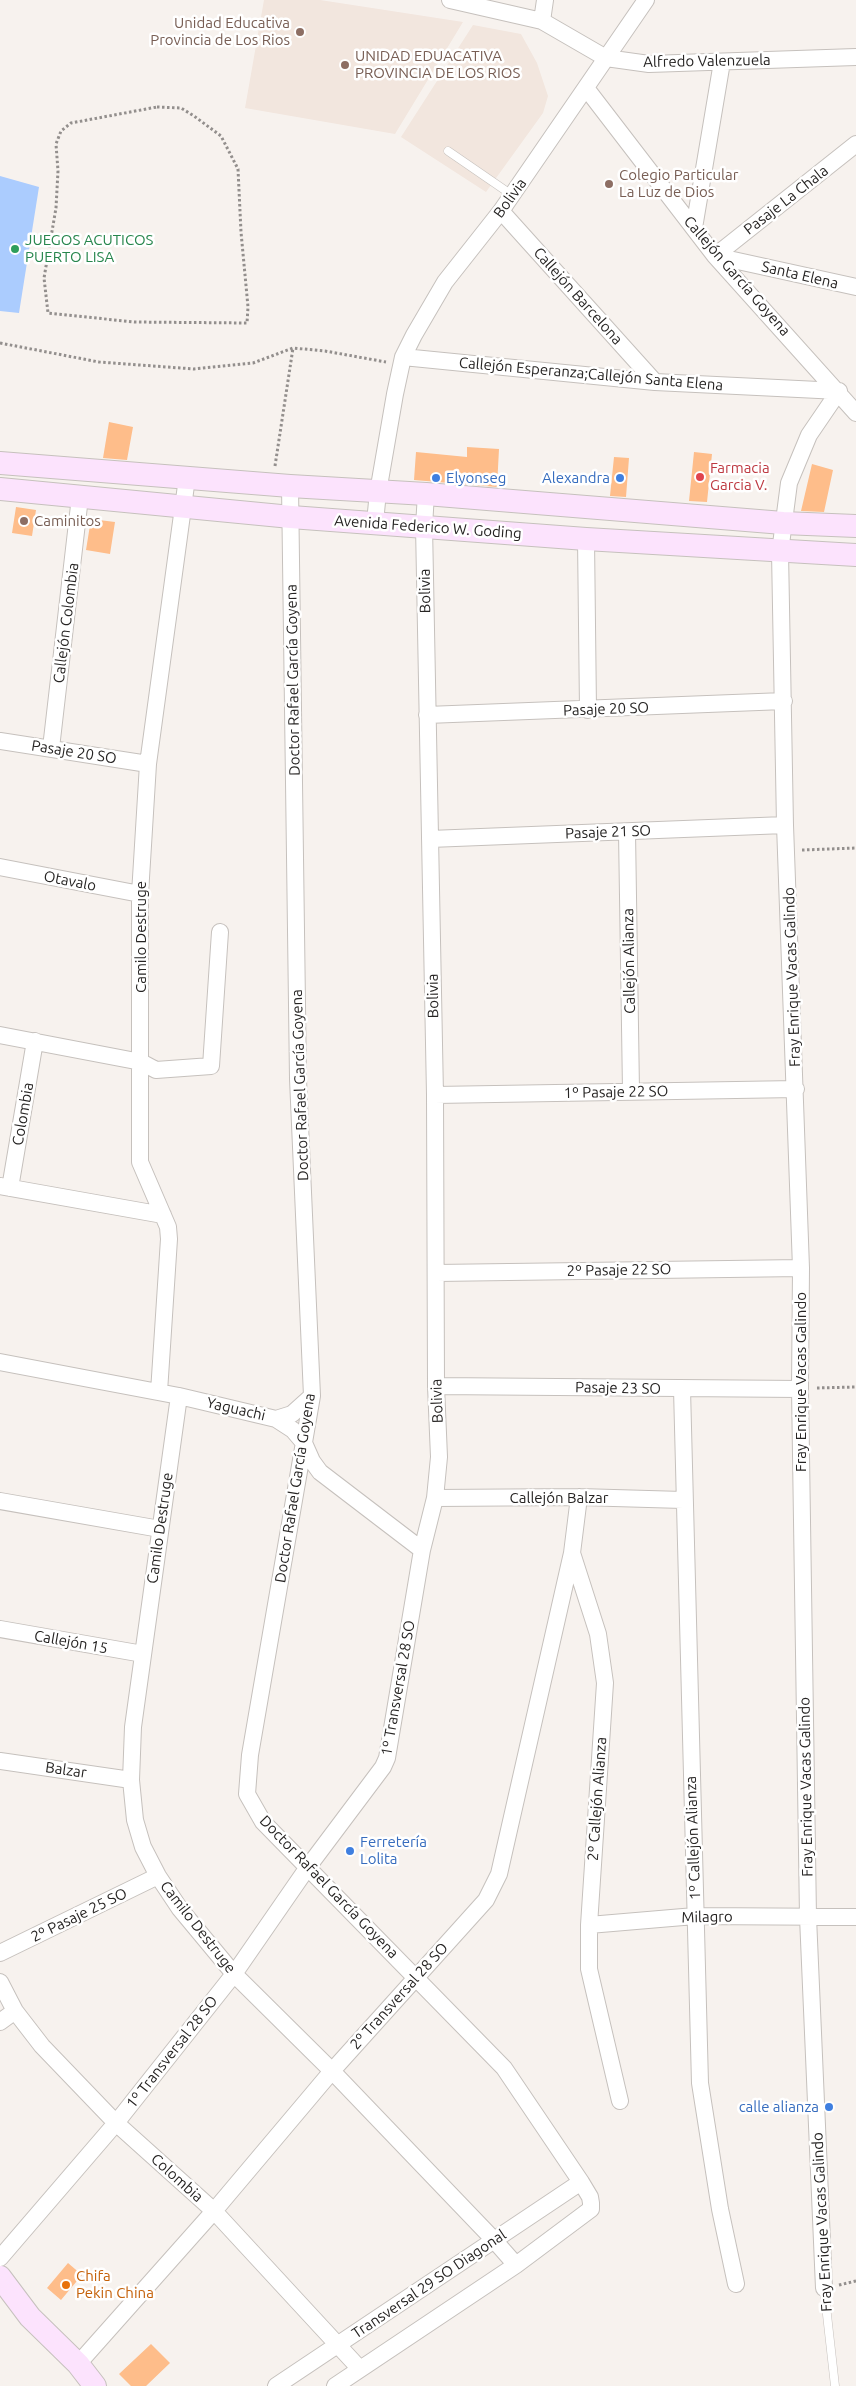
<!DOCTYPE html>
<html>
<head>
<meta charset="utf-8">
<style>
  body { margin:0 }
  canvas { display:block; background:#f7f2ee }
</style>
</head>
<body>
<canvas width="856" height="2386"></canvas>
<script>
const ctx = document.querySelector('canvas').getContext('2d');
ctx.lineJoin = 'round';
function fillPath(path, color) { ctx.fillStyle = color; ctx.fill(path, 'evenodd'); }
const shape = rows => new Path2D(rows.map(r => 'M' + r).join(''));
function strokePath(path, color, width, dash) { ctx.strokeStyle = color; ctx.lineWidth = width; ctx.lineCap = dash ? 'butt' : 'round'; ctx.setLineDash(dash || []); ctx.stroke(path); }
function write(font, color, halo, rows, align = 'center') {
  ctx.font = font + ' Ubuntu,sans-serif'; ctx.lineWidth = 5; ctx.setLineDash([]); ctx.textBaseline = 'middle'; ctx.strokeStyle = halo; ctx.fillStyle = color; for (const [text, x, y, turn = 0] of rows) {
    ctx.save(); ctx.translate(x, y); ctx.rotate((+turn || 0) * Math.PI / 180); ctx.textAlign = isNaN(turn) ? turn : align; if (halo) ctx.strokeText(text, 0, 0); ctx.fillText(text, 0, 0); ctx.restore();
  }
}
fillPath(shape([
  [264,0,320,0,463,22,395,134,245,108],
  [473,25,521,34,537,63,548,96,543,113,486,192,401,137]
]), '#f2e6de');
fillPath(shape([
  [0,176,39,187,19,313,0,311]
]), '#abccfe');
fillPath(shape([
  [109,422,133,427,127,460,103,458],
  [467,447,499,449,497,487,414,480,416,452,467,457],
  [694,452,712,454,707,502,689,501],
  [614,457,629,458,626,497,610,496],
  [812,464,833,470,824,512,801,511],
  [16,507,36,510,32,536,12,533],
  [91,519,115,522,110,554,86,550],
  [68,2263,82,2275,61,2300,47,2288],
  [151,2344,170,2363,146,2386,131,2386,119,2374]
]), '#febd8a');
const lane = shape([
  [448,151,512,195],
  [824,2288,835,2386]
]);
const street = shape([
  [450,0,542,21,606,58,649,64,856,57],
  [542,21,545,0],
  [586,88,715,256,856,413],
  [501,211,655,382],
  [694,228,722,62],
  [715,256,856,144],
  [715,256,856,287],
  [403,357,655,382,839,391],
  [290,486,298,1079,312,1396,250,1755,247,1794,263,1822,504,2068,581,2182,590,2197,591,2203,591,2209,516,2265,335,2386],
  [375,522,378,492,395,394,403,357,414,335,445,282,501,211,646,0],
  [586,539,588,710],
  [427,715,784,701],
  [0,741,148,764],
  [51,748,80,497],
  [627,832,631,1091],
  [430,839,785,825],
  [0,867,140,894],
  [0,1035,141,1062,156,1070,211,1066,220,932],
  [435,1095,796,1089],
  [0,1186,163,1215],
  [10,1188,35,1041],
  [436,1273,801,1268],
  [0,1362,179,1396,276,1419,293,1430,304,1443,312,1461,320,1472,422,1550],
  [436,1386,800,1389],
  [682,1389,700,2083,720,2209,736,2284],
  [159,1392,169,1239,168,1227,140,1162,140,894,148,764,187,478],
  [179,1396,133,1727,131,1780,135,1820,143,1847,158,1876,180,1909,234,1974,332,2071,494,2240,516,2265],
  [276,1419,292,1414,312,1396],
  [579,1497,572,1553,598,1634,605,1683,589,1925,589,1969,620,2101],
  [435,1498,579,1497,683,1500],
  [0,1501,160,1529],
  [0,1629,143,1654],
  [0,1761,131,1780],
  [589,1925,695,1916,856,1917],
  [0,1953,158,1876],
  [0,1982,15,2011,42,2046,116,2123,214,2211,360,2369],
  [0,2022,15,2011],
  [0,2258,116,2123,234,1974,308,1867,383,1767,387,1758,422,1550,435,1498,439,1457,436,1386,435,1095,424,526,426,494],
  [824,2288,808,1917,800,1389,801,1268,785,825,780,552,789,483,809,435,839,391],
  [78,2364,214,2211,332,2071,486,1900,499,1874,572,1553],
  [276,2386,581,2182]
]);
const secondary = shape([
  [0,463,290,486,426,494,783,523,856,526],
  [0,489,291,517,586,539,856,555],
  [0,2277,30,2317,78,2364,95,2386]
]);
strokePath(lane, '#c6c1bd', 9);
strokePath(street, '#c6c1bd', 18);
strokePath(secondary, '#c6c1bd', 24);
strokePath(shape([
  [157,107,181,108,194,116,221,136,238,169,241,232,248,307,247,323,134,322,48,313,44,278,56,208,58,171,56,144,61,131,71,123,157,107],
  [0,343,99,362,194,369,253,363,293,348,325,351,386,362],
  [275,466,293,348],
  [802,850,856,848],
  [817,1388,856,1387],
  [839,2285,856,2281]
]), '#938f8d', 3, [2.5, 2.5]);
strokePath(lane, '#fff', 8);
strokePath(street, '#fff', 16);
strokePath(secondary, '#fce3fd', 22);
for (const [x, y, r, color] of [
  [300,32,5,"#8d6e63"],
  [345,65,5,"#8d6e63"],
  [609,184,5,"#8d6e63"],
  [15,249,5,"#2e9e5b"],
  [700,477,5,"#e0444e"],
  [436,478,5,"#3f7fe0"],
  [620,478,5,"#3f7fe0"],
  [24,521,5,"#8d6e63"],
  [350,1851,5,"#3f7fe0"],
  [829,2107,5,"#3f7fe0"],
  [66,2285,5,"#e8710a"]
]) { const dot = new Path2D(); dot.arc(x, y, r, 0, 2 * Math.PI); ctx.fillStyle = color; ctx.fill(dot); strokePath(dot, '#fff', 2); }
write('15px', '#785e54', '#fff', [
  ["Unidad Educativa",290,23,"right"],
  ["Provincia de Los Rios",290,40,"right"],
  ["UNIDAD EDUACATIVA",355,56],
  ["PROVINCIA DE LOS RIOS",355,73],
  ["Colegio Particular",619,175],
  ["La Luz de Dios",619,192],
  ["Caminitos",34,521]
], 'left');
write('15px', '#262423', '#fff', [
  ["Alfredo Valenzuela",707,61,-1],
  ["Bolivia",510,198,-54],
  ["Pasaje La Chala",786,200,-38],
  ["Santa Elena",800,275,13],
  ["Callejón García Goyena",737,276,49],
  ["Callejón Barcelona",578,296,48],
  ["Callejón Esperanza;Callejón Santa Elena",591,374,5],
  ["Avenida Federico W. Goding",428,527,4],
  ["Bolivia",425,591,-91],
  ["Callejón Colombia",66,623,-83],
  ["Doctor Rafael García Goyena",293,680,-91],
  ["Pasaje 20 SO",606,709,-2],
  ["Pasaje 20 SO",74,752,9],
  ["Pasaje 21 SO",608,832,-2],
  ["Otavalo",70,881,11],
  ["Camilo Destruge",141,937,-90],
  ["Callejón Alianza",629,961,-91],
  ["Fray Enrique Vacas Galindo",792,977,-92],
  ["Bolivia",433,996,-91],
  ["Doctor Rafael García Goyena",300,1085,-92],
  ["1º Pasaje 22 SO",616,1092,-1],
  ["Colombia",23,1114,-80],
  ["2º Pasaje 22 SO",619,1270,-1],
  ["Fray Enrique Vacas Galindo",801,1382,-90],
  ["Pasaje 23 SO",618,1388,1],
  ["Bolivia",437,1401,-92],
  ["Yaguachi",236,1409,13],
  ["Doctor Rafael García Goyena",295,1488,-81],
  ["Callejón Balzar",559,1498],
  ["Camilo Destruge",160,1528,-82],
  ["Callejón 15",71,1642,10],
  ["1º Transversal 28 SO",398,1688,-80],
  ["Balzar",66,1770,8],
  ["Fray Enrique Vacas Galindo",806,1787,-91],
  ["2º Callejón Alianza",597,1799,-86],
  ["1º Callejón Alianza",693,1838,-92],
  ["Doctor Rafael García Goyena",329,1887,46],
  ["2º Pasaje 25 SO",79,1915,-26],
  ["Milagro",707,1917,-1],
  ["Camilo Destruge",198,1927,52],
  ["2º Transversal 28 SO",399,1996,-48],
  ["1º Transversal 28 SO",172,2052,-52],
  ["Colombia",177,2178,42],
  ["Fray Enrique Vacas Galindo",822,2222,-93],
  ["Transversal 29 SO Diagonal",429,2284,-34]
]);
write('15px', '#27864d', '#fff', [
  ["JUEGOS ACUTICOS",25,240],
  ["PUERTO LISA",25,257]
], 'left');
write('15px', '#be3a42', '#fff', [
  ["Farmacia",710,468],
  ["Garcia V.",710,485]
], 'left');
write('15px', '#366cbe', '#fff', [
  ["Elyonseg",446,478],
  ["Alexandra",610,478,"right"],
  ["Ferretería",360,1842],
  ["Lolita",360,1859],
  ["calle alianza",819,2107,"right"]
], 'left');
write('15px', '#c56008', '#fff', [
  ["Chifa",76,2276],
  ["Pekin China",76,2293]
], 'left');
</script>
</body>
</html>
